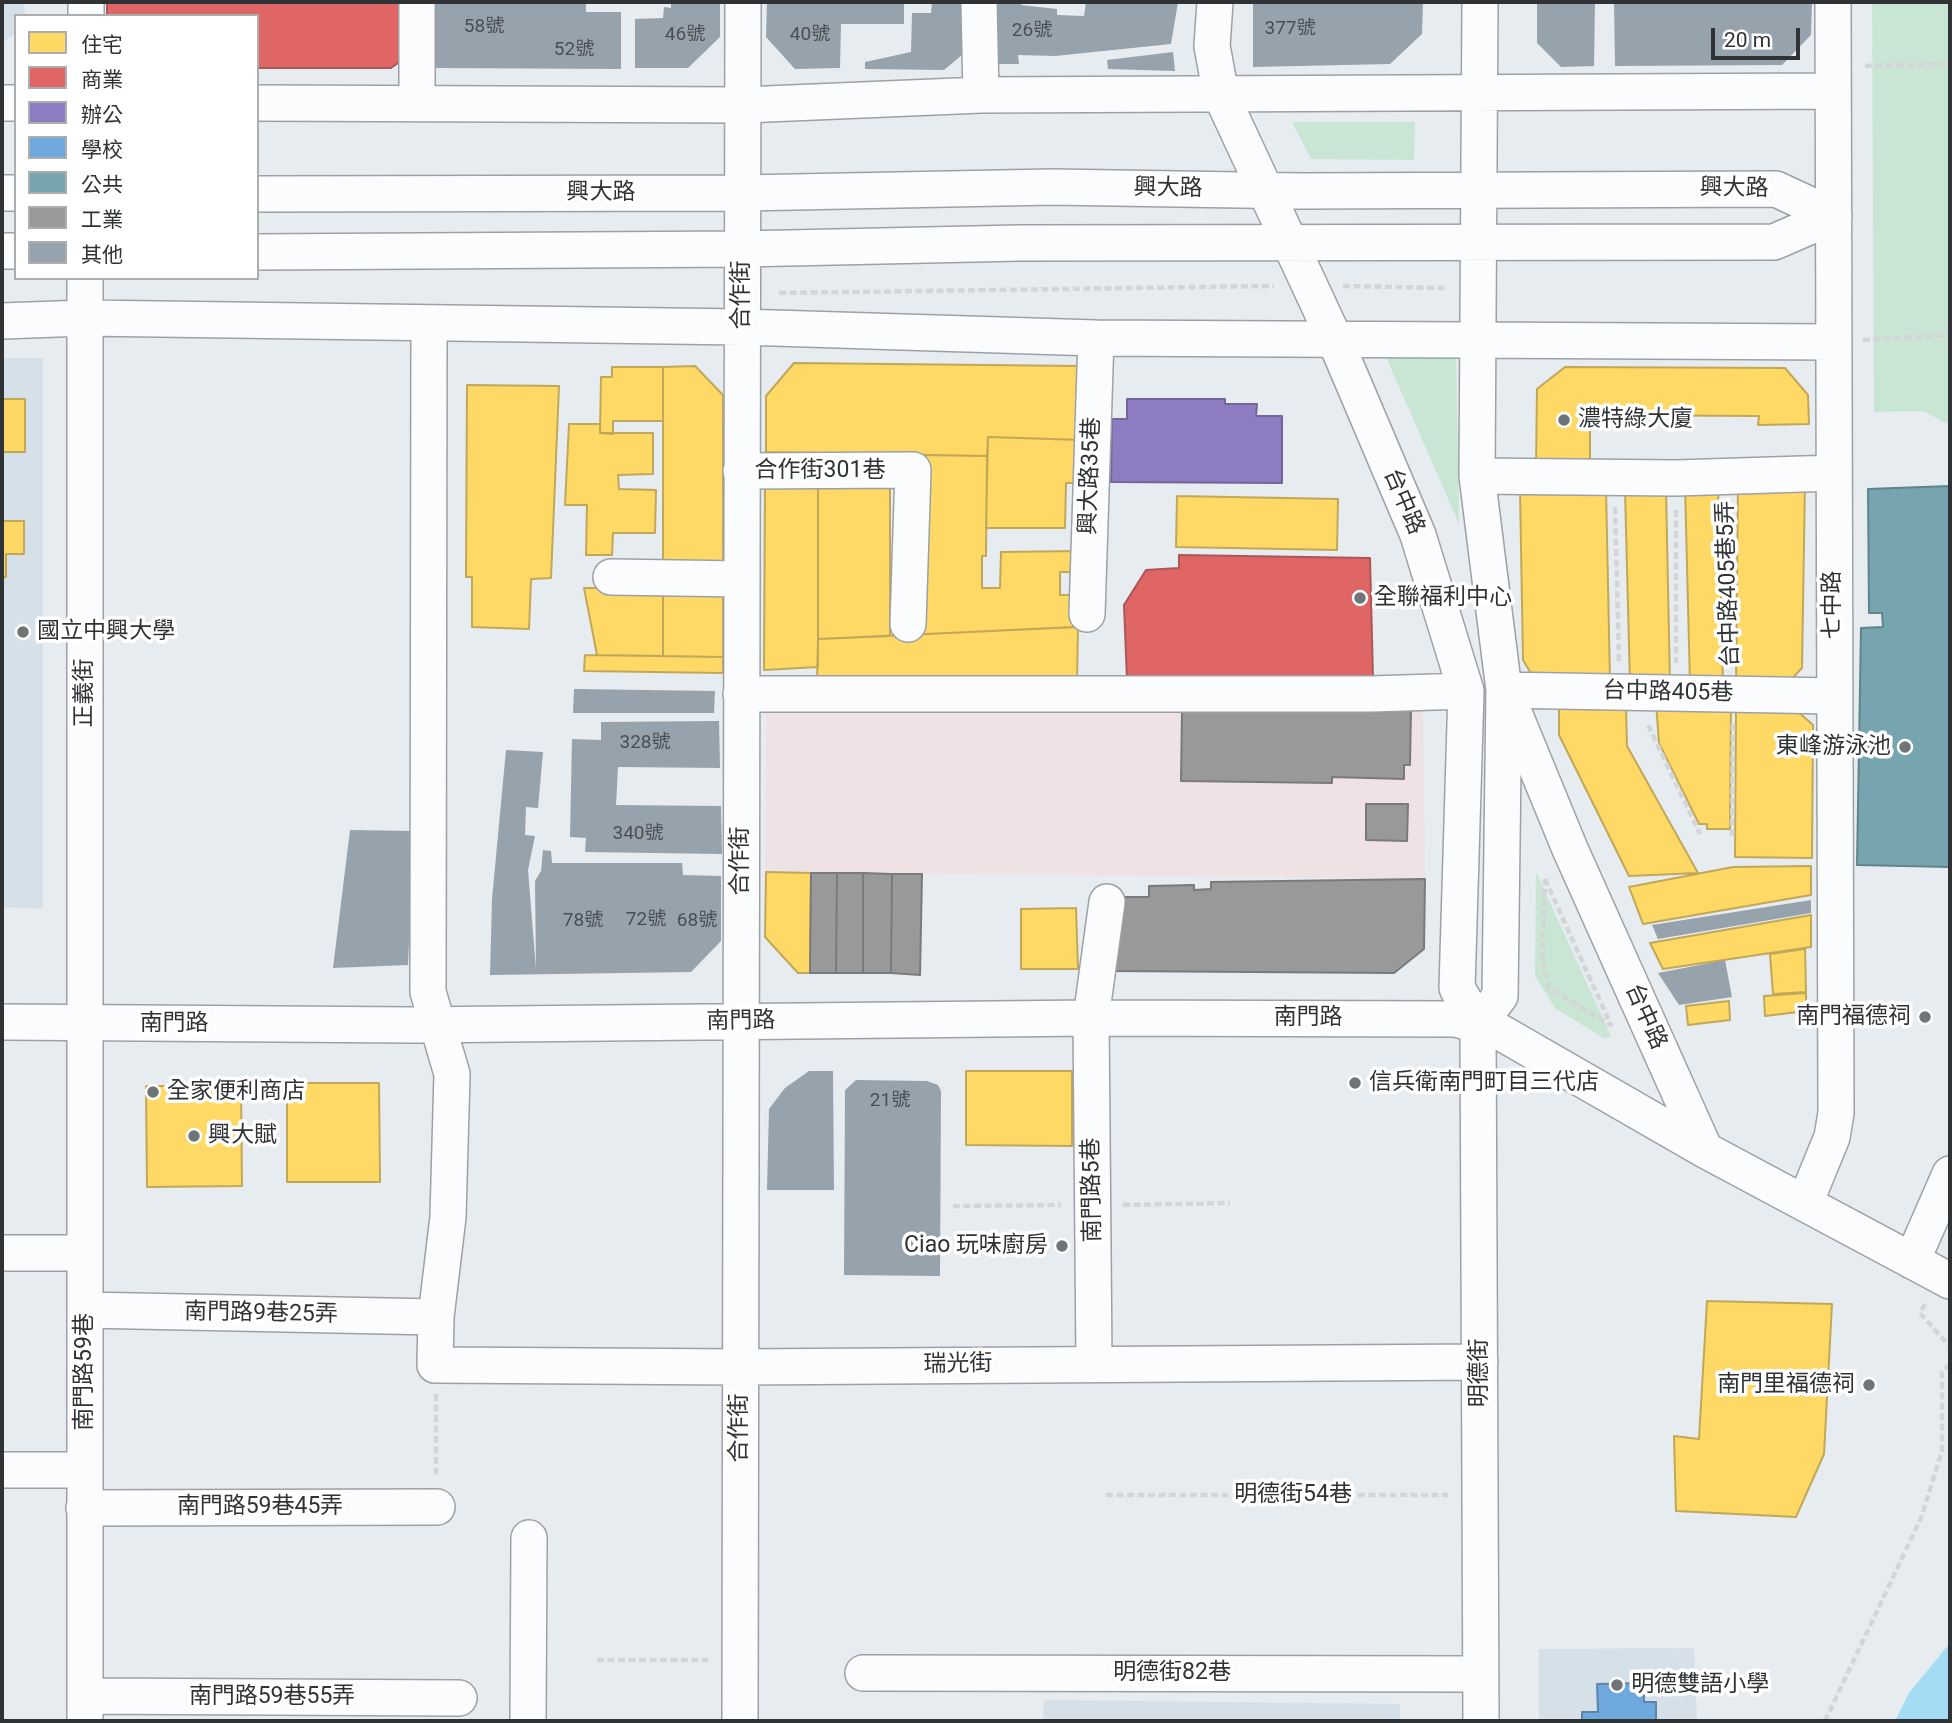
<!DOCTYPE html>
<html>
<head>
<meta charset="utf-8">
<style>
  body { margin:0 }
  #map { position:relative; width:1952px; height:1723px; overflow:hidden; background:#e7ecf1; font-family:Roboto,"Noto Sans TC",sans-serif }
  canvas { display:block }
  .frame { position:absolute; inset:0; border:4px solid #2f3336; pointer-events:none }
  .legend { position:absolute; left:14px; top:14px; width:245px; height:266px; box-sizing:border-box; background:#fff; border:2px solid #acadaf; margin:0; padding:9px 12px; list-style:none; font-size:21px; color:#2f3336 }
  .legend li { display:flex; align-items:center; gap:14px; height:35px }
  .legend b { width:35px; border:2px solid #acadaf }
  .scale { position:absolute; left:1711px; top:28px; width:89px; height:32px; box-sizing:border-box; border:4px solid #2f3336; border-top:0; padding-left:9px; font-size:21px; line-height:24px; white-space:nowrap; color:#2f3336; -webkit-text-stroke:5px #fff; paint-order:stroke }
</style>
</head>
<body>
<div id="map">
<canvas width="1952" height="1723"></canvas>
<div class="frame"></div>
<ul class="legend">
<li><b style="height:19px;background:#ffd966"></b>住宅</li>
<li><b style="height:19px;background:#e06666"></b>商業</li>
<li><b style="height:19px;background:#8e7cc3"></b>辦公</li>
<li><b style="height:19px;background:#6fa8dc"></b>學校</li>
<li><b style="height:19px;background:#76a5af"></b>公共</li>
<li><b style="height:19px;background:#999"></b>工業</li>
<li><b style="height:19px;background:#96a3ac"></b>其他</li>
</ul>
<div class="scale">20 m</div>
</div>
<script>
const ctx = document.querySelector('canvas').getContext('2d');
ctx.lineJoin = 'round';
function fillPath(path, color) { ctx.fillStyle = color; ctx.fill(path, 'evenodd'); }
const shape = rows => new Path2D(rows.map(r => 'M' + r).join(''));
function strokePath(path, color, width, dash) { ctx.strokeStyle = color; ctx.lineWidth = width; ctx.lineCap = dash ? 'butt' : 'round'; ctx.setLineDash(dash || []); ctx.stroke(path); }
function write(font, color, halo, rows, align = 'center') {
  ctx.font = font + ' Roboto,"Noto Sans TC",sans-serif'; ctx.lineWidth = 7; ctx.setLineDash([]); ctx.textBaseline = 'middle'; ctx.strokeStyle = halo; ctx.fillStyle = color; for (const [text, x, y, turn = 0] of rows) {
    ctx.save(); ctx.translate(x, y); ctx.rotate((+turn || 0) * Math.PI / 180); ctx.textAlign = isNaN(turn) ? turn : align; if (halo) ctx.strokeText(text, 0, 0); ctx.fillText(text, 0, 0); ctx.restore();
  }
}
fillPath(shape([
  [1423,709,1425,879,765,872,766,711]
]), '#efe2e4');
fillPath(shape([
  [2,2,24,2,25,16,16,16,16,32,4,42],
  [2,358,43,358,43,909,2,907],
  [1694,1648,1697,1721,1539,1721,1539,1649],
  [1044,1700,1400,1704,1400,1721,1043,1721]
]), '#d5e0e9');
fillPath(shape([
  [1872,2,1950,2,1950,425,1923,411,1874,412],
  [1292,122,1415,122,1414,160,1311,159],
  [1456,356,1459,524,1386,357],
  [1536,872,1611,1036,1605,1039,1555,1008,1535,976]
]), '#c8e6d3');
fillPath(shape([
  [1950,1643,1950,1721,1895,1721,1909,1693]
]), '#a5dcf3');
const homes = shape([
  [794,363,1081,366,1082,440,988,437,987,456,766,452,766,396,794,363],
  [695,366,723,395,723,657,663,656,663,367,695,366],
  [612,367,663,367,663,421,613,421,613,434,600,433,601,377,612,377,612,367],
  [1565,367,1785,368,1808,395,1809,424,1758,425,1759,416,1590,415,1590,466,1536,466,1537,389,1565,367],
  [467,385,559,386,551,578,531,579,529,629,472,627,472,577,466,577,467,385],
  [2,399,25,399,25,452,2,452,2,399],
  [569,424,600,424,600,433,653,433,653,474,618,475,619,489,656,490,655,533,613,533,612,555,586,555,587,505,565,505,569,424],
  [988,437,1082,440,1081,483,1066,483,1065,528,986,528,988,437],
  [917,455,987,456,986,556,982,556,982,588,1000,588,1001,552,1080,551,1080,572,1060,572,1060,595,1073,595,1073,627,907,635,917,455],
  [1738,481,1805,481,1802,668,1785,686,1736,686,1738,481],
  [765,483,818,483,818,667,764,670,765,483],
  [818,483,890,483,890,636,818,639,818,483],
  [1718,485,1723,683,1690,684,1685,486,1718,485],
  [1606,487,1610,681,1536,682,1523,660,1520,489,1606,487],
  [1666,489,1670,684,1630,685,1625,490,1666,489],
  [1177,496,1338,499,1337,550,1176,547,1177,496],
  [2,521,24,521,24,554,6,554,6,577,2,577,2,521],
  [663,567,663,656,597,655,584,588,606,588,663,567],
  [1078,627,1077,681,817,681,818,639,1078,627],
  [585,655,723,657,723,673,584,671,585,655],
  [1736,702,1787,702,1813,725,1812,858,1735,857,1736,702],
  [1559,703,1626,706,1627,746,1698,873,1629,876,1559,735,1559,703],
  [1656,703,1731,704,1730,829,1707,829,1707,824,1699,824,1659,743,1656,703],
  [1811,866,1811,895,1643,924,1629,887,1733,867,1811,866],
  [766,872,811,873,810,973,798,973,765,937,766,872],
  [1076,908,1078,969,1021,969,1021,909,1076,908],
  [1811,915,1811,947,1663,969,1650,943,1811,915],
  [1805,949,1806,992,1773,994,1770,954,1805,949],
  [1806,993,1806,1011,1765,1016,1764,996,1806,993],
  [1729,1001,1730,1020,1688,1025,1686,1006,1729,1001],
  [966,1071,1072,1071,1072,1146,966,1145,966,1071],
  [287,1083,379,1083,380,1182,287,1182,287,1083],
  [146,1086,241,1086,242,1186,147,1187,146,1086],
  [1707,1301,1832,1304,1824,1454,1796,1517,1676,1511,1674,1436,1699,1439,1707,1301]
]);
fillPath(homes, '#ffd966');
strokePath(homes, '#c1a758', 2);
const shops = shape([
  [107,2,404,2,405,58,391,68,257,68,257,16,107,16,107,2],
  [1179,555,1370,558,1373,679,1127,680,1124,605,1146,570,1179,568,1179,555]
]);
fillPath(shops, '#e06666');
strokePath(shops, '#ab5758', 2);
const offices = shape([
  [1127,399,1225,399,1225,404,1257,404,1256,416,1282,416,1282,483,1111,482,1112,419,1127,419,1127,399]
]);
fillPath(offices, '#8e7cc3');
strokePath(offices, '#726699', 2);
const schools = shape([
  [1644,1683,1644,1702,1656,1702,1656,1721,1582,1721,1582,1712,1598,1712,1597,1684,1644,1683]
]);
fillPath(schools, '#6fa8dc');
strokePath(schools, '#5c85aa', 2);
const public = shape([
  [1950,486,1950,867,1857,865,1861,628,1883,627,1882,613,1869,613,1868,489,1950,486]
]);
fillPath(public, '#76a5af');
strokePath(public, '#61838b', 2);
const industry = shape([
  [1182,710,1411,710,1410,765,1404,765,1404,779,1332,777,1332,783,1181,781,1182,710],
  [1366,804,1408,804,1407,841,1366,840,1366,804],
  [811,873,837,873,836,973,810,973,811,873],
  [837,873,863,873,863,973,836,973,837,873],
  [863,873,892,874,891,973,863,973,863,873],
  [892,874,922,874,920,975,891,973,892,874],
  [1425,879,1424,949,1394,973,1110,971,1110,897,1149,897,1149,886,1194,885,1194,890,1211,889,1211,882,1425,879]
]);
fillPath(industry, '#999');
strokePath(industry, '#797a7b', 2);
fillPath(shape([
  [430,2,586,2,586,12,621,12,621,69,430,68],
  [671,2,720,2,720,37,688,68,635,68,635,19,663,18,664,7,671,8],
  [767,2,904,2,904,24,841,24,840,68,795,69,766,37],
  [932,2,962,2,963,54,944,70,865,69,865,62,911,52,912,13,931,13],
  [994,2,1021,2,1021,5,1057,9,1057,15,1084,16,1086,2,1178,2,1171,44,1055,56,1018,55,1019,64,995,64],
  [1253,2,1423,2,1422,34,1390,64,1253,67],
  [1537,2,1595,2,1594,66,1561,67,1537,43],
  [1614,2,1812,2,1811,35,1782,65,1615,66],
  [1173,52,1175,71,1108,69,1107,60],
  [574,689,715,691,714,713,573,713],
  [719,721,720,768,618,767,616,805,721,806,722,854,585,852,586,838,570,837,572,739,601,740,601,722],
  [506,750,543,752,538,808,526,807,525,835,535,836,528,870,536,969,535,881,541,871,543,850,551,851,552,863,682,863,683,875,721,876,721,941,691,972,490,975,492,899],
  [350,830,414,831,408,965,333,968],
  [1811,900,1811,913,1658,939,1652,925],
  [1725,960,1732,997,1679,1005,1658,973],
  [809,1071,833,1071,834,1190,767,1190,769,1109,785,1088],
  [856,1080,927,1081,938,1085,941,1091,940,1276,844,1275,845,1090]
]), '#96a3ac');
const minor = shape([
  [417,2,417,102],
  [979,2,981,95],
  [1215,2,1212,46,1221,95,1335,340,1418,535,1466,691,1457,988,1478,1025],
  [86,16,86,2],
  [2,103,16,103],
  [257,103,743,105,981,95,1833,91],
  [2,193,16,193],
  [257,194,743,193,1052,187,1304,191,1776,189,1834,216],
  [2,251,16,251],
  [257,252,742,249,1019,243,1774,242,1834,216],
  [2,321,85,318,742,327,1096,338,1834,342],
  [429,323,428,992,452,1074,448,1217,436,1317,435,1365,740,1367,1480,1362],
  [741,471,913,470,908,624],
  [1477,476,1676,478,1834,473],
  [611,577,742,579],
  [1087,614,1096,338],
  [1504,690,1833,696],
  [741,694,1371,694,1466,691],
  [1510,703,1570,849,1705,1150],
  [2,1022,412,1025,1091,1018,1456,1019,1500,1032,1705,1150,1950,1281],
  [1478,1025,1500,996,1504,690,1477,476,1480,2],
  [1478,1025,1481,1721],
  [1805,1203,1832,1137,1836,1113,1833,2],
  [2,1253,85,1253],
  [1912,1261,1950,1174],
  [85,1310,436,1317],
  [1094,1363,1091,1018,1107,902],
  [2,1470,85,1470],
  [84,1508,437,1507],
  [863,1673,1481,1674],
  [85,1696,459,1698],
  [85,1721,85,278],
  [528,1721,529,1538],
  [740,1721,743,2]
]);
strokePath(minor, '#9da1a5', 38);
strokePath(shape([
  [1865,66,1950,64],
  [1343,286,1446,288],
  [779,293,1274,286],
  [1863,340,1950,335],
  [1727,506,1731,662],
  [1615,507,1619,663],
  [1676,510,1676,663],
  [1648,725,1700,834],
  [1732,836,1733,723],
  [1545,879,1611,1025,1549,988,1542,956,1545,879],
  [1123,1205,1230,1203],
  [953,1206,1061,1205],
  [1925,1304,1920,1313,1950,1347],
  [436,1394,436,1476],
  [1106,1495,1448,1495],
  [597,1660,708,1660],
  [1825,1721,1921,1518,1942,1451,1942,1372,1950,1364]
]), '#d4d5d7', 4.5, [7, 3.5]);
strokePath(minor, '#fbfcfd', 35);
for (const [x, y, r, color] of [
  [1564,420,7,"#6f7477"],
  [1360,598,7,"#6f7477"],
  [23,632,7,"#6f7477"],
  [1905,747,7,"#6f7477"],
  [1925,1017,7,"#6f7477"],
  [1355,1083,7,"#6f7477"],
  [153,1092,7,"#6f7477"],
  [194,1136,7,"#6f7477"],
  [1062,1246,7,"#6f7477"],
  [1869,1385,7,"#6f7477"],
  [1617,1685,7,"#6f7477"]
]) { const dot = new Path2D(); dot.arc(x, y, r, 0, 2 * Math.PI); ctx.fillStyle = color; ctx.fill(dot); strokePath(dot, '#fff', 2.5); }
write('19px', '#494f54', null, [
  ["58號",484,27],
  ["377號",1290,29],
  ["26號",1032,31],
  ["46號",685,35],
  ["40號",810,35],
  ["52號",574,50],
  ["328號",645,743],
  ["340號",638,834],
  ["72號",646,920],
  ["78號",583,921],
  ["68號",697,921],
  ["21號",890,1101]
]);
write('23px', '#2f3336', '#fff', [
  ["興大路",1168,189,1],
  ["興大路",1734,189,1],
  ["興大路",601,193],
  ["合作街",742,295,-90],
  ["合作街301巷",820,471],
  ["興大路35巷",1091,476,-88],
  ["台中路",1403,502,67],
  ["台中路405巷5弄",1729,584,-92],
  ["七中路",1833,605,-90],
  ["正義街",85,693,-90],
  ["台中路405巷",1668,693,1],
  ["合作街",741,861,-90],
  ["台中路",1645,1017,66],
  ["南門路",1308,1018],
  ["南門路",741,1022,-1],
  ["南門路",174,1024],
  ["南門路5巷",1093,1190,-91],
  ["南門路9巷25弄",261,1314,1],
  ["瑞光街",958,1365,-1],
  ["南門路59巷",85,1372,-90],
  ["明德街",1480,1373,-90],
  ["合作街",740,1428,-90],
  ["明德街54巷",1293,1495],
  ["南門路59巷45弄",260,1507],
  ["明德街82巷",1172,1673],
  ["南門路59巷55弄",272,1697]
]);
write('23px', '#2f3336', '#fff', [
  ["濃特綠大廈",1578,420],
  ["全聯福利中心",1374,598],
  ["國立中興大學",37,632],
  ["東峰游泳池",1891,747,"right"],
  ["南門福德祠",1911,1017,"right"],
  ["信兵衛南門町目三代店",1369,1083],
  ["全家便利商店",167,1092],
  ["興大賦",208,1136],
  ["Ciao 玩味廚房",1048,1246,"right"],
  ["南門里福德祠",1855,1385,"right"],
  ["明德雙語小學",1631,1685]
], 'left');
</script>
</body>
</html>
